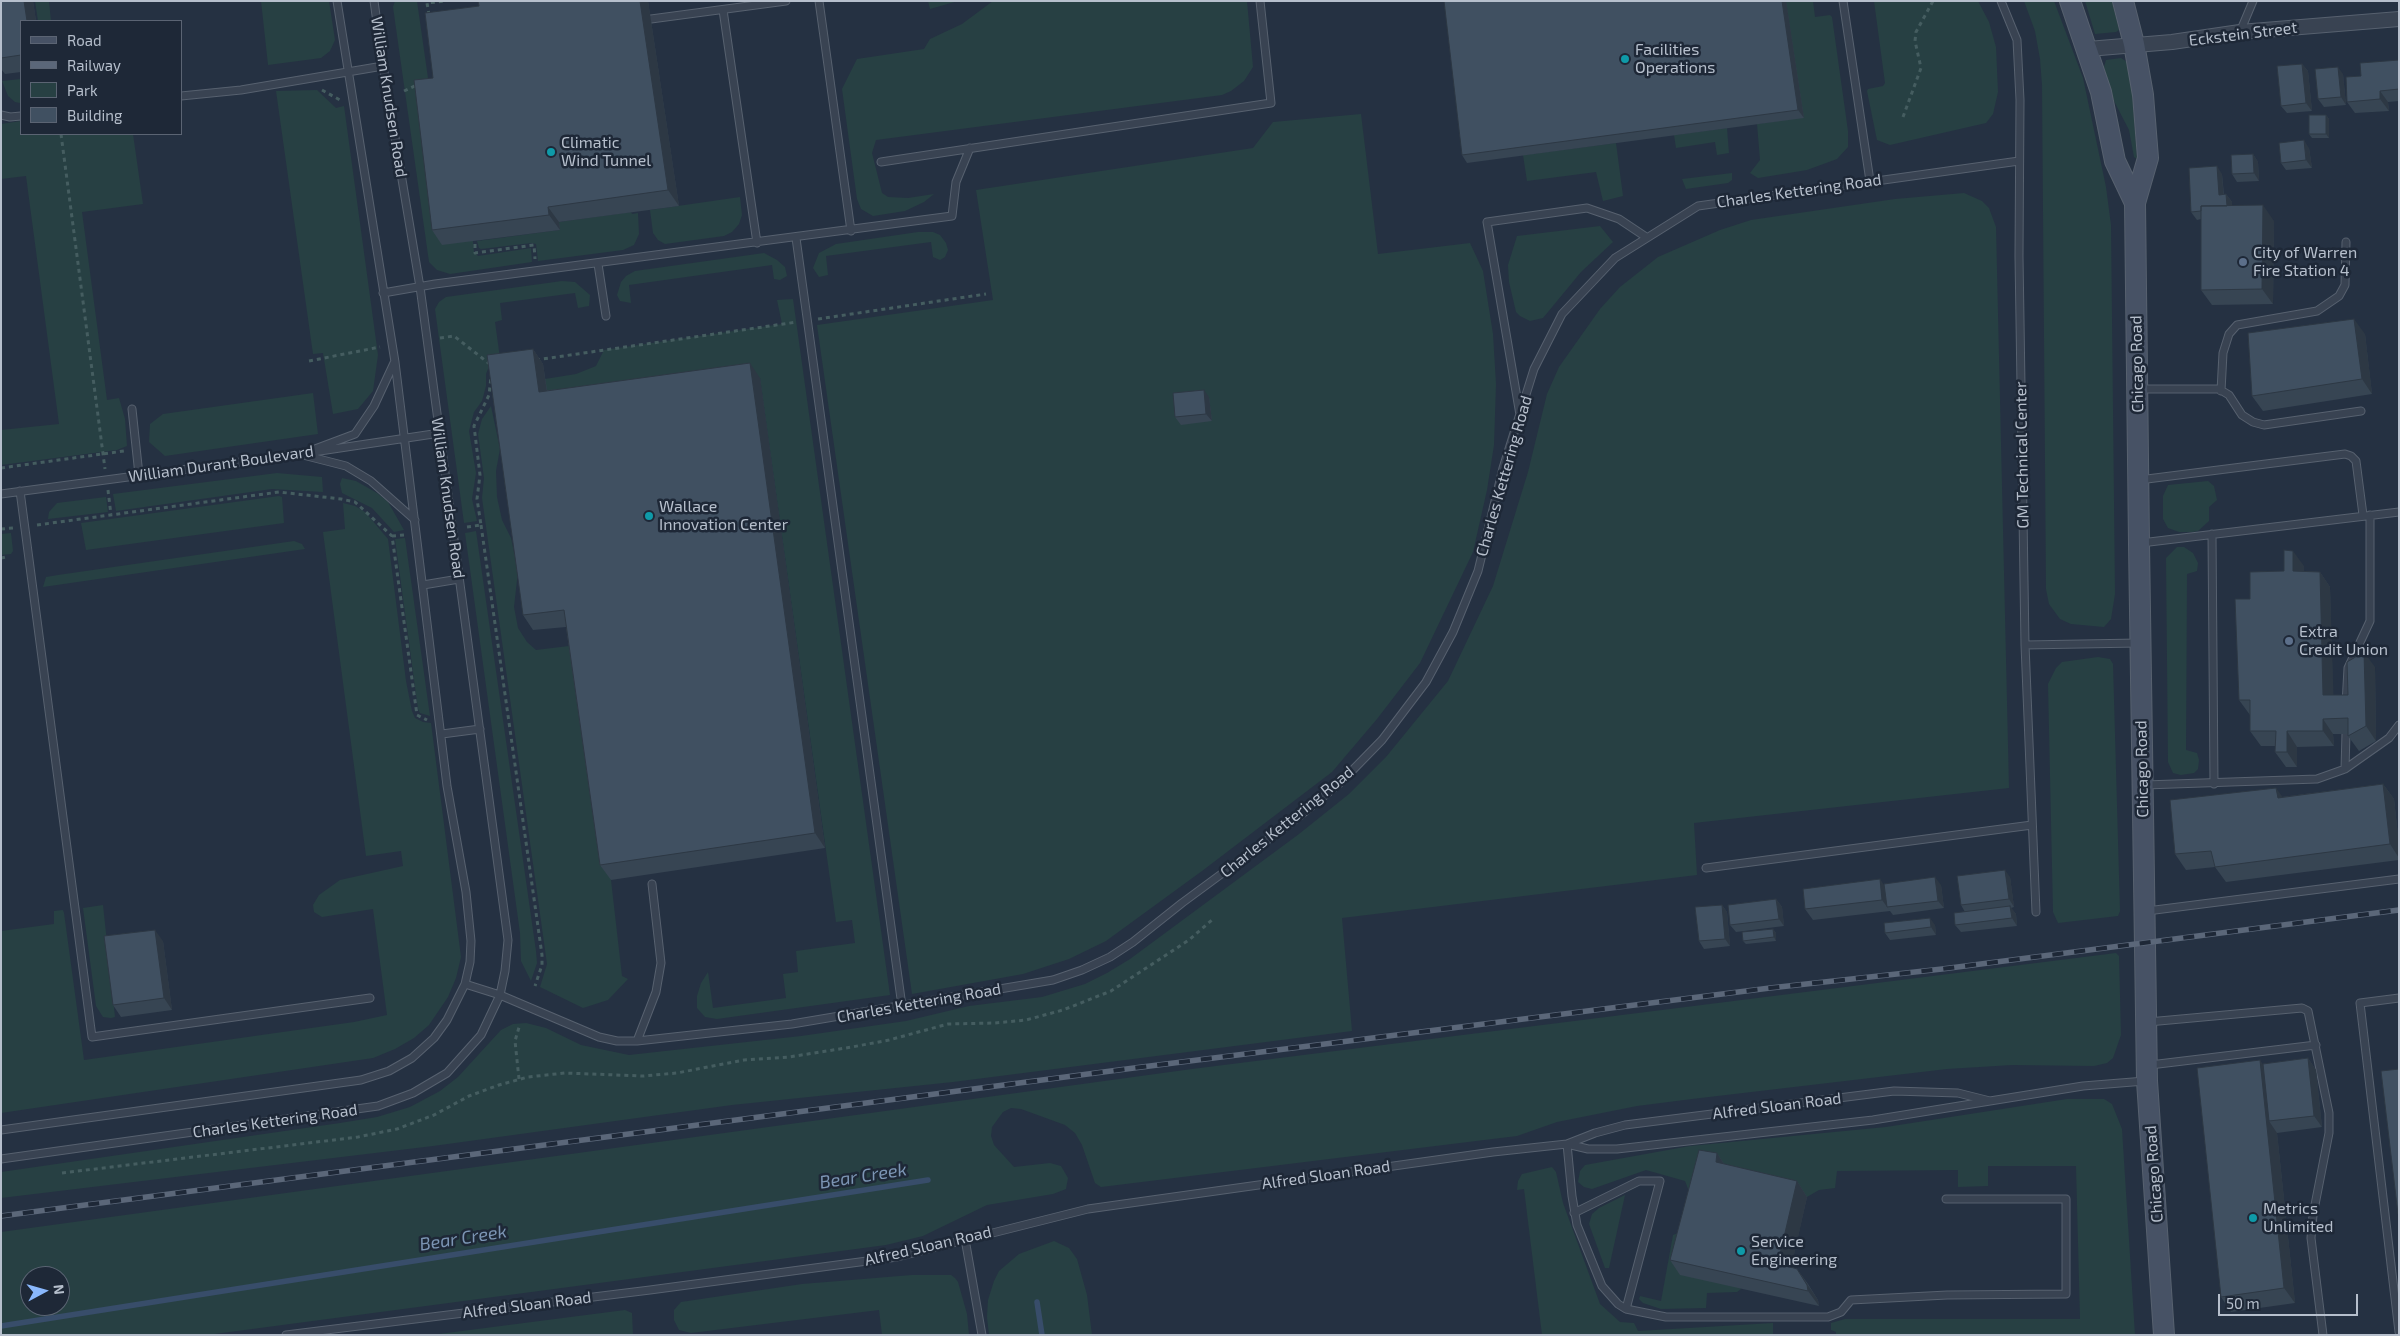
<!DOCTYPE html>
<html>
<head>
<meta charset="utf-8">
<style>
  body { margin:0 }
  #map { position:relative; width:2400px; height:1336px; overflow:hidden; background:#253142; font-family:"Exo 2",sans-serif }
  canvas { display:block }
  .frame { position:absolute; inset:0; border:2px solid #b6bfcc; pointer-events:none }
  .legend { position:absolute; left:20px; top:20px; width:162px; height:115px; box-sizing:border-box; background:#1e2837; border:1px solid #5b6473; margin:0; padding:6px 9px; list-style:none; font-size:15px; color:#b6bfcc }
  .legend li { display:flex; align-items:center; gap:10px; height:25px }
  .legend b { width:25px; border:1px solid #5b6473 }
  .north { position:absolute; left:20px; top:1266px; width:50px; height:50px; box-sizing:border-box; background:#1e2837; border:1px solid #5b6473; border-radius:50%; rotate:84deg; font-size:14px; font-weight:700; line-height:20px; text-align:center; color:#b6bfcc }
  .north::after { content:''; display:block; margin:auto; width:18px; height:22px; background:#8ab8fd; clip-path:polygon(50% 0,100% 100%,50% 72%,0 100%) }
  .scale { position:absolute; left:2218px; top:1294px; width:140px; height:22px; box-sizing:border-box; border:2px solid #b6bfcc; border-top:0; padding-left:6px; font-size:15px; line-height:18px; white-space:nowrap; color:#b6bfcc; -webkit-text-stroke:4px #1e2837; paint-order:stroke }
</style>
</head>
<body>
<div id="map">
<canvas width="2400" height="1336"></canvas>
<div class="frame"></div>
<ul class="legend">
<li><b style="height:6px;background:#475265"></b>Road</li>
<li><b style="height:6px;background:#5b6779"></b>Railway</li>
<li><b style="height:14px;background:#274043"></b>Park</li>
<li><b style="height:14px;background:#405061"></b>Building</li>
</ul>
<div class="north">N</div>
<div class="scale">50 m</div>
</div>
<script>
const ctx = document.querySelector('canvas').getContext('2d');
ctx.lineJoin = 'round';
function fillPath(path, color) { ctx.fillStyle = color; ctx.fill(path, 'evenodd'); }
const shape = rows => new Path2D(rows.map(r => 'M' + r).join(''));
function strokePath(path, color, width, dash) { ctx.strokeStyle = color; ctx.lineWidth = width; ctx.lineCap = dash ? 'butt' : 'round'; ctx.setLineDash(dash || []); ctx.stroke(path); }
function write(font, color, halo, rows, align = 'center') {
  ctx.font = font + ' "Exo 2",sans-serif'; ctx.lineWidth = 5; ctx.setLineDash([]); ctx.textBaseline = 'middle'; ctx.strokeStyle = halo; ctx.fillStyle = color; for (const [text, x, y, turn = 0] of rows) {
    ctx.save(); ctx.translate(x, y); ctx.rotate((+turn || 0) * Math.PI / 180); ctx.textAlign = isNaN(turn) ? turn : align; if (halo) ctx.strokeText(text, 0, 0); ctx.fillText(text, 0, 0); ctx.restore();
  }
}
fillPath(shape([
  [35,1,49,1,51,21,38,21],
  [261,1,329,1,335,40,330,51,321,58,268,65],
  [395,1,417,1,428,78,424,81,473,241,474,252,478,256,531,248,532,262,450,274,437,270,429,262,393,7],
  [928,1,958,1,930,9],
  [993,1,1247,1,1253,67,1244,81,1231,91,1222,95,876,140,872,153,882,193,888,197,908,198,934,194,924,202,905,211,873,216,861,209,857,199,842,89,857,59,924,49,930,39,962,24],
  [1786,1,1813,1,1815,17,1830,15,1832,17,1848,131,1848,147,1837,159,1807,170,1758,178,1750,173,1760,160,1757,124,1803,117],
  [1874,1,1978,1,1989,22,1996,47,1998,92,1993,114,1986,123,1890,145,1877,140,1867,91,1868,89,1883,86,1885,83],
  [2024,1,2054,1,2083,78,2106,187,2111,225,2115,594,2111,619,2104,627,2071,624,2060,619,2049,604,2046,589,2042,85,2040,59,2035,31],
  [2085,1,2112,1,2119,30,2116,32,2095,34],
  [2121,58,2127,62,2132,91,2137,159,2134,157,2129,130,2113,99,2104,67,2106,60],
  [21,79,21,103,20,103,15,102,8,96,2,81],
  [317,90,336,108,344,106,378,355,373,391,358,409,333,414,323,353,313,354,276,91],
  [1361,114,1378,254,1470,243,1483,271,1493,334,1496,384,1494,445,1487,490,1473,552,1420,663,1377,719,1332,772,1202,871,1106,941,1069,959,1023,974,912,994,817,325,993,300,976,190,1253,148,1273,122],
  [21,121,21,134,133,134,143,204,82,212,107,400,119,398,125,419,127,446,117,450,1,465,1,430,59,424,26,176,1,179,1,124],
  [1727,128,1729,153,1717,155,1715,142,1676,148,1674,135],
  [1616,143,1623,196,1603,201,1596,172,1527,181,1523,155],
  [1732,173,1732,180,1728,183,1686,189,1682,179],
  [1964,193,1982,201,1989,208,1996,227,2009,788,1694,823,1697,875,1342,918,1352,1031,953,1082,732,1105,433,1146,1,1198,1,1172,340,1123,377,1117,410,1107,440,1091,458,1077,501,1030,513,1024,526,1023,546,1028,581,1045,629,1055,801,1036,906,1021,969,1006,1042,997,1085,984,1107,973,1130,959,1299,834,1349,794,1386,757,1448,681,1493,586,1528,472,1547,394,1559,367,1600,309,1620,287,1658,257,1720,230,1751,220,1895,199],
  [740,197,742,215,739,224,732,232,724,236,665,244,658,240,653,233,650,210],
  [631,212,632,214,638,213,639,234,634,245,623,250,538,261,536,244,532,243,481,249,479,248,477,241,559,230,559,222],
  [1600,226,1613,242,1581,272,1543,318,1530,321,1520,316,1516,312,1509,282,1508,265,1517,236],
  [918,232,933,232,940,235,946,243,948,250,945,257,940,260,933,257,931,242,826,256,828,275,819,277,813,268,819,253,836,244],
  [764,253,777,260,785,267,787,276,780,280,774,279,772,265,629,285,631,303,620,301,617,295,621,282,626,276,635,271],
  [562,281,575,282,590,295,589,306,578,308,575,293,500,303,502,320,495,322,500,358,490,364,486,374,486,386,482,401,474,412,469,431,476,473,472,499,477,521,464,523,435,309,439,302,446,297],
  [793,299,890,995,717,1019,705,1017,697,1008,697,996,701,983,708,972,713,1008,786,998,783,974,798,972,796,951,855,943,852,920,836,922,760,378,549,407,545,379,576,374,596,366,604,350,782,324,777,300],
  [313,393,318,434,165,456,149,442,150,424,163,414],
  [491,406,500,449,496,471,497,497,502,520,511,538,518,571,514,607,518,628,527,642,536,650,577,645,611,880,622,976,628,979,608,1000,583,1008,540,987,547,964,482,498,484,478,478,434,482,419],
  [277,473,322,477,323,492,272,489,116,511,113,494],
  [342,478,356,481,377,493,388,502,404,530,394,532,372,508,342,493,340,484],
  [2208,481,2214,486,2217,500,2209,507,2209,521,2198,531,2192,532,2179,532,2168,528,2163,519,2163,496,2168,485],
  [279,496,282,497,284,523,86,550,81,523],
  [106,497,108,512,48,519,49,512,57,503],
  [343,503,355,506,365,512,388,539,406,681,412,711,415,718,423,722,431,723,461,957,456,978,448,997,429,1025,414,1038,395,1049,373,1058,1,1113,1,931,54,924,54,911,63,910,64,913,84,1060,354,1022,387,1015,373,909,322,917,314,912,313,905,319,895,340,880,403,866,401,851,366,856,323,532,345,529],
  [476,531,536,951,537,963,531,981,521,961,520,933,465,533],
  [11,533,13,551,11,554,1,555,1,534],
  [405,538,430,716,420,713,418,709,395,539],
  [294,541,302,544,305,549,43,587,46,577,58,575],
  [2177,547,2184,547,2193,553,2198,563,2197,571,2187,574,2186,750,2197,753,2199,760,2198,769,2194,773,2181,775,2173,773,2168,762,2166,558],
  [2098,657,2110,659,2113,664,2120,911,2118,916,2058,923,2053,912,2048,684,2056,668,2062,662],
  [103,905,115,1017,111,1018,103,1017,96,1006,83,908],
  [2116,953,2119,956,2121,1035,2113,1058,2107,1063,2094,1066,2012,1065,1947,1069,1692,1099,1637,1106,1557,1122,1517,1136,1101,1187,1095,1183,1082,1145,1075,1133,1065,1125,1021,1109,1011,1108,1003,1112,992,1127,991,1136,994,1145,1014,1167,1050,1163,1061,1166,1068,1178,1066,1189,1053,1194,987,1205,923,1236,886,1245,207,1335,1,1335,1,1232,1192,1069],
  [30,1276,60,1276,60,1306,30,1306],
  [2067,1099,2104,1099,2112,1104,2122,1129,2135,1335,1836,1335,1836,1332,1831,1330,1831,1323,1845,1319,2080,1319,2076,1166,1988,1166,1988,1186,1958,1187,1958,1170,1837,1171,1835,1188,1819,1190,1807,1197,1692,1199,1685,1181,1646,1170,1592,1189,1584,1187,1578,1182,1580,1171,1585,1165,1690,1146,1886,1127],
  [1552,1167,1556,1172,1563,1203,1600,1304,1620,1322,1634,1323,1638,1331,1773,1323,1773,1335,1542,1335,1524,1189,1517,1190,1518,1181,1522,1174],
  [1625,1195,1609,1268,1605,1268,1589,1224,1592,1214,1599,1208],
  [1693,1227,1741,1289,1737,1292,1707,1293,1706,1308,1661,1309,1643,1303,1639,1299,1640,1296,1661,1301,1673,1235],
  [1054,1241,1069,1248,1077,1259,1087,1295,1092,1335,989,1335,987,1317,988,1300,994,1281,999,1271,1019,1254],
  [912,1275,951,1275,955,1278,958,1282,967,1314,969,1335,882,1335,879,1310,691,1333,679,1330,674,1320,674,1310,681,1302,802,1284],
  [625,1310,632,1313,633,1335,431,1335]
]), '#274043');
strokePath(shape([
  [1037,1302,1042,1335],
  [1,1326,928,1180]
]), '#384d6a', 5.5);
const service = shape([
  [819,1,851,231],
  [1843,1,1870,181],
  [2001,1,2017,40,2020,100,2019,256,2025,645,2036,912],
  [723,10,757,243],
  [651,19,786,1],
  [2240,32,2253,1],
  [181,96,241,90,383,66],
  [1,115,10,117,21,116],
  [881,162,1271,103,1260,1],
  [796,238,902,1006],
  [598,264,606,316],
  [383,293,435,284,952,216,956,182,970,148],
  [2140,389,2219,389,2229,395,2242,415,2253,422,2264,425,2361,411],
  [2221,391,2223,353,2229,334,2237,325,2317,311,2339,296,2345,285,2346,242],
  [132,409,139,475],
  [1520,415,1487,222,1587,208,1619,219,1646,237],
  [315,449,355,434,374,406,394,363],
  [303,455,346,466,371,481,415,520],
  [2139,480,2345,454,2351,456,2356,461,2363,515],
  [20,491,92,1037,370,998],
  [1,494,300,454,440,433],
  [2212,534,2214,784],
  [2141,543,2399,512],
  [423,585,459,579],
  [2025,645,2138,643],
  [2346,704,2348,668,2370,621,2370,515],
  [442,734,480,729],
  [2345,769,2346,733],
  [2145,785,2317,779,2345,769,2389,738,2399,725],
  [1706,868,2032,825],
  [2147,911,2399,879],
  [465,984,500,995,599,1037,617,1041,637,1041,792,1024,1053,980,1082,970,1110,957,1133,942,1182,903,1296,819,1341,782,1382,740,1426,682,1453,632,1478,571,1503,468,1534,369,1562,314,1615,258,1698,206,2019,161],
  [2399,998,2360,1003,2399,1332],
  [2148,1022,2302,1008,2308,1011,2329,1113,2329,1133,2313,1215,2311,1238,2323,1335],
  [637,1041,656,992,661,963,652,884],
  [2150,1065,2316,1045],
  [1990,1101,2083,1086,2145,1081],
  [1,1130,361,1080,389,1071,412,1058,434,1038,447,1020,465,984,470,962,471,941,466,892,447,786,395,362,337,1],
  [1567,1144,1572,1196,1577,1225,1602,1286,1618,1304,1626,1309,1666,1317,1828,1317,1841,1312,1851,1300,1947,1295,2066,1294,2066,1199,1946,1199],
  [1,1159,378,1106,413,1093,447,1073,481,1035,500,995,505,971,508,940,420,287,383,66,374,1],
  [1574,1213,1639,1181,1660,1181,1626,1309],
  [965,1239,982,1335],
  [286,1335,650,1290,897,1257,1088,1209,1493,1152,1567,1144,1595,1133,1625,1125,1894,1091,1958,1093,1990,1101,1873,1120,1617,1149,1588,1149,1567,1144]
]);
const minor = shape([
  [2088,49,2172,42,2240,32,2399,19]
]);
const secondary = shape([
  [2070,1,2101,92,2115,161,2135,203],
  [2123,1,2134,44,2143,95,2148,158,2135,203,2139,544,2147,1081,2164,1335]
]);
strokePath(service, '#57616f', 9);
strokePath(minor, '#57616f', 16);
strokePath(secondary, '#57616f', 22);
strokePath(shape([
  [429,15,427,3,445,1],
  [322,90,340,100],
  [404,91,417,85],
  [1903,117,1921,68,1915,41,1916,32,1933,1],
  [61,134,105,469],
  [475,244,475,253,534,245,535,259],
  [818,319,986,294],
  [440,338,454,336,491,365],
  [536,360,797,322],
  [309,361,380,347],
  [1,468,124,451],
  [108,490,111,515],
  [37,525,279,492,341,499,355,502,392,536,417,715,427,720],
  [481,525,542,955,542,965,535,986],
  [467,527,481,525,477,499,480,475,474,426,489,395,491,377],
  [1,529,13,528],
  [392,536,404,535],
  [1,558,6,557],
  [519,1079,515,1041,520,1024],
  [62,1173,358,1137,397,1129,434,1115,469,1096,499,1085,528,1077,565,1073,643,1076,677,1073,744,1060,789,1057,852,1047,889,1040,948,1024,994,1023,1026,1020,1063,1010,1111,991,1189,940,1213,919]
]), '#455d60', 3, [4, 4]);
strokePath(service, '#394352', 7);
strokePath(minor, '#394352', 14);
strokePath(secondary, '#475265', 20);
const rail = shape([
  [1,1216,1134,1068,1770,988,1942,969,2399,910]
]);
strokePath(rail, '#5b6779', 5.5);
strokePath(rail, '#1e2837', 4, [11]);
fillPath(shape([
  [1,1,33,1,36,21,21,21,21,72,5,74,1,69],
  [478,1,648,1,679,206,559,222,560,230,442,245,432,230,433,78,479,6],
  [1786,1,1804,118,1467,163,1462,155],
  [2399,60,2399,101,2388,102,2389,111,2355,113,2347,102,2361,76],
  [2302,64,2308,71,2312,111,2287,113,2281,106],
  [2343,74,2346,105,2324,107,2318,99],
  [2326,115,2329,119,2329,138,2312,138,2309,134],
  [2309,148,2312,168,2286,170,2281,163],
  [2253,154,2258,162,2259,181,2237,182,2232,174],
  [2222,174,2224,195,2226,194,2232,202,2232,206,2274,221,2273,304,2212,305,2201,290,2201,219,2197,220,2191,212],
  [2365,334,2372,394,2263,411,2252,396],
  [533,349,543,364,547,390,760,378,825,848,611,880,600,865,566,627,533,630,523,615],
  [1209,397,1212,421,1181,425,1175,417],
  [2304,566,2304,571,2320,572,2330,587,2333,695,2348,695,2375,667,2376,741,2359,751,2348,736,2348,734,2333,734,2334,746,2297,747,2297,767,2286,767,2275,752,2275,746,2261,746,2250,731,2250,715,2239,700,2250,599,2284,571],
  [2383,784,2394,799,2399,845,2399,860,2226,882,2215,867,2186,870,2175,854,2282,797],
  [2010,877,2014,907,2011,908,2016,914,2017,926,1961,932,1955,925,1965,912,1961,905],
  [1941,885,1944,908,1893,915,1890,911,1813,920,1805,909],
  [1776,899,1782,907,1784,926,1736,932,1730,925],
  [1722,905,1727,912,1730,946,1704,949,1699,941],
  [1935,925,1936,935,1890,940,1885,933],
  [1773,929,1776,933,1776,941,1746,944,1743,941],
  [163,941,172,1010,121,1017,113,1005],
  [2308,1058,2316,1070,2322,1127,2277,1133,2295,1303,2231,1312,2221,1297,2263,1064],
  [1717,1153,1724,1164,1797,1181,1807,1197,1791,1267,1797,1269,1808,1284,1818,1300,1819,1306,1680,1275,1670,1260]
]), '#374553');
fillPath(shape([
  [24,1,33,1,36,21,27,21],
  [640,1,648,1,679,206,668,190],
  [1782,1,1786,1,1804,118,1798,110],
  [2302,64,2308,71,2312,111,2306,103],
  [2338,67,2343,74,2346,105,2341,97],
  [2380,91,2388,102,2389,111,2380,99],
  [2326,115,2329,119,2329,138,2326,134],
  [2304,140,2309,148,2312,168,2306,160],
  [2253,154,2258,162,2259,181,2254,173],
  [2217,166,2222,174,2224,203,2219,195],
  [2226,194,2232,202,2233,217,2227,210],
  [2263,205,2274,221,2273,304,2262,289],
  [548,207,559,222,560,230,549,215],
  [2354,319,2365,334,2372,394,2362,379],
  [533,349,543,364,549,407,539,392],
  [750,363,760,378,825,848,815,833],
  [1204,390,1209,397,1212,421,1206,414],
  [2293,551,2304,566,2304,586,2293,571],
  [2320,572,2330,587,2334,710,2323,695],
  [2364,652,2375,667,2376,741,2366,726],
  [2323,719,2333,734,2334,746,2323,731],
  [2287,731,2297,747,2297,767,2287,752],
  [2383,784,2394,799,2399,845,2399,858,2390,844],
  [2276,788,2287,803,2278,798],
  [2005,870,2010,877,2014,907,2009,899],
  [1935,877,1941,885,1944,908,1938,901],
  [1880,879,1888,891,1887,907,1890,911,1882,900],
  [1776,899,1782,907,1784,926,1779,919],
  [1722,905,1727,912,1730,946,1725,939],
  [2010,906,2016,914,2017,926,2012,918],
  [1930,918,1935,925,1936,935,1931,927],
  [1773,929,1776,933,1776,941,1774,937],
  [155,930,163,941,172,1010,164,998],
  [2308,1058,2316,1070,2322,1127,2314,1116],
  [2260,1060,2271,1076,2269,1121,2277,1133,2295,1303,2284,1288],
  [1717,1153,1727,1169,1716,1162],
  [1797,1181,1807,1197,1789,1278,1778,1263],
  [1797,1269,1818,1300,1819,1306,1808,1291]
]), '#2d3844');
const building = shape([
  [1,1,24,1,27,21,21,21,21,55,1,58,1,1],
  [478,1,640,1,668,190,548,207,549,215,432,230,414,80,433,78,425,13,479,6,478,1],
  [1444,1,1782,1,1798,110,1462,155,1444,1],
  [2399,60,2399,89,2380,91,2380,99,2347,102,2346,77,2361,76,2360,63,2399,60],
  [2302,64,2306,103,2281,106,2277,66,2302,64],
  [2338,67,2341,97,2318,99,2315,69,2338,67],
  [2309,115,2326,115,2326,134,2309,134,2309,115],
  [2304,140,2306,160,2281,163,2279,143,2304,140],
  [2253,154,2254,173,2232,174,2231,155,2253,154],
  [2217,166,2219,195,2226,194,2227,206,2201,206,2201,211,2191,212,2189,168,2217,166],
  [2263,205,2262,289,2201,290,2201,206,2263,205],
  [2354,319,2362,379,2252,396,2248,333,2354,319],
  [533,349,539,392,750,363,815,833,600,865,564,610,523,615,487,355,533,349],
  [1204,390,1206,414,1175,417,1173,393,1204,390],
  [2284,550,2293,551,2293,571,2320,572,2323,695,2348,695,2347,662,2364,652,2366,726,2348,736,2348,718,2323,719,2323,731,2287,731,2287,752,2275,752,2276,731,2250,731,2250,700,2239,700,2235,599,2250,599,2250,572,2284,571,2284,550],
  [2383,784,2390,844,2215,867,2211,851,2175,854,2170,800,2276,788,2278,798,2383,784],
  [2005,870,2009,899,1961,905,1957,876,2005,870],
  [1935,877,1938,901,1887,907,1884,884,1935,877],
  [1880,879,1882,900,1805,909,1803,889,1880,879],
  [1776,899,1779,919,1730,925,1728,905,1776,899],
  [1722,905,1725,939,1699,941,1695,907,1722,905],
  [2010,906,2012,918,1955,925,1954,913,2010,906],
  [1930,918,1931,927,1885,933,1884,923,1930,918],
  [1773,929,1774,937,1743,941,1742,932,1773,929],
  [155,930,164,998,113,1005,104,936,155,930],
  [2308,1058,2314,1116,2269,1121,2263,1064,2308,1058],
  [2260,1060,2284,1288,2221,1297,2197,1068,2260,1060],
  [2399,1069,2399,1214,2398,1214,2381,1071,2399,1069],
  [1699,1150,1717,1153,1716,1162,1797,1181,1778,1263,1797,1269,1807,1285,1808,1291,1670,1260,1699,1150]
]);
fillPath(building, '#405061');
strokePath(building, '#2d3844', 1);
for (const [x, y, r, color] of [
  [1625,59,5,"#0f9aa8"],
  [551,152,5,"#0f9aa8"],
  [2243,262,5,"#5c6f8a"],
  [649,516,5,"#0f9aa8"],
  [2289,641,5,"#5c6f8a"],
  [2253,1218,5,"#0f9aa8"],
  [1741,1251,5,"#0f9aa8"]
]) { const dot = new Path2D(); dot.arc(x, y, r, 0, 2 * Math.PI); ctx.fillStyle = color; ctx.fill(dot); strokePath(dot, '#1e2837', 2); }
write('16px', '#b6bfcc', '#1e2837', [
  ["Eckstein Street",2243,34,-7],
  ["William Knudsen Road",389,97,81],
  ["Charles Kettering Road",1799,191,-8],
  ["Chicago Road",2137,364,-91],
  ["GM Technical Center",2022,455,-91],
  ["William Durant Boulevard",221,464,-8],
  ["Charles Kettering Road",1504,476,-74],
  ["William Knudsen Road",448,498,82],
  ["Chicago Road",2142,769,-91],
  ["Charles Kettering Road",1287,822,-39],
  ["Charles Kettering Road",919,1003,-10],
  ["Alfred Sloan Road",1777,1106,-7],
  ["Charles Kettering Road",275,1121,-8],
  ["Chicago Road",2154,1174,-94],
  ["Alfred Sloan Road",1326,1175,-8],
  ["Alfred Sloan Road",928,1246,-13],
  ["Alfred Sloan Road",527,1305,-7]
]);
write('16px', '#b6bfcc', '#1e2837', [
  ["Facilities",1635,50],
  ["Operations",1635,68],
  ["Climatic",561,143],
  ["Wind Tunnel",561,161],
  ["City of Warren",2253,253],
  ["Fire Station 4",2253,271],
  ["Wallace",659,507],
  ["Innovation Center",659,525],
  ["Extra",2299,632],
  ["Credit Union",2299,650],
  ["Metrics",2263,1209],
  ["Unlimited",2263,1227],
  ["Service",1751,1242],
  ["Engineering",1751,1260]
], 'left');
write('italic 18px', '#7c95b4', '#1e2837', [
  ["Bear Creek",863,1176,-9],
  ["Bear Creek",463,1238,-9]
]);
</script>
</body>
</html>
